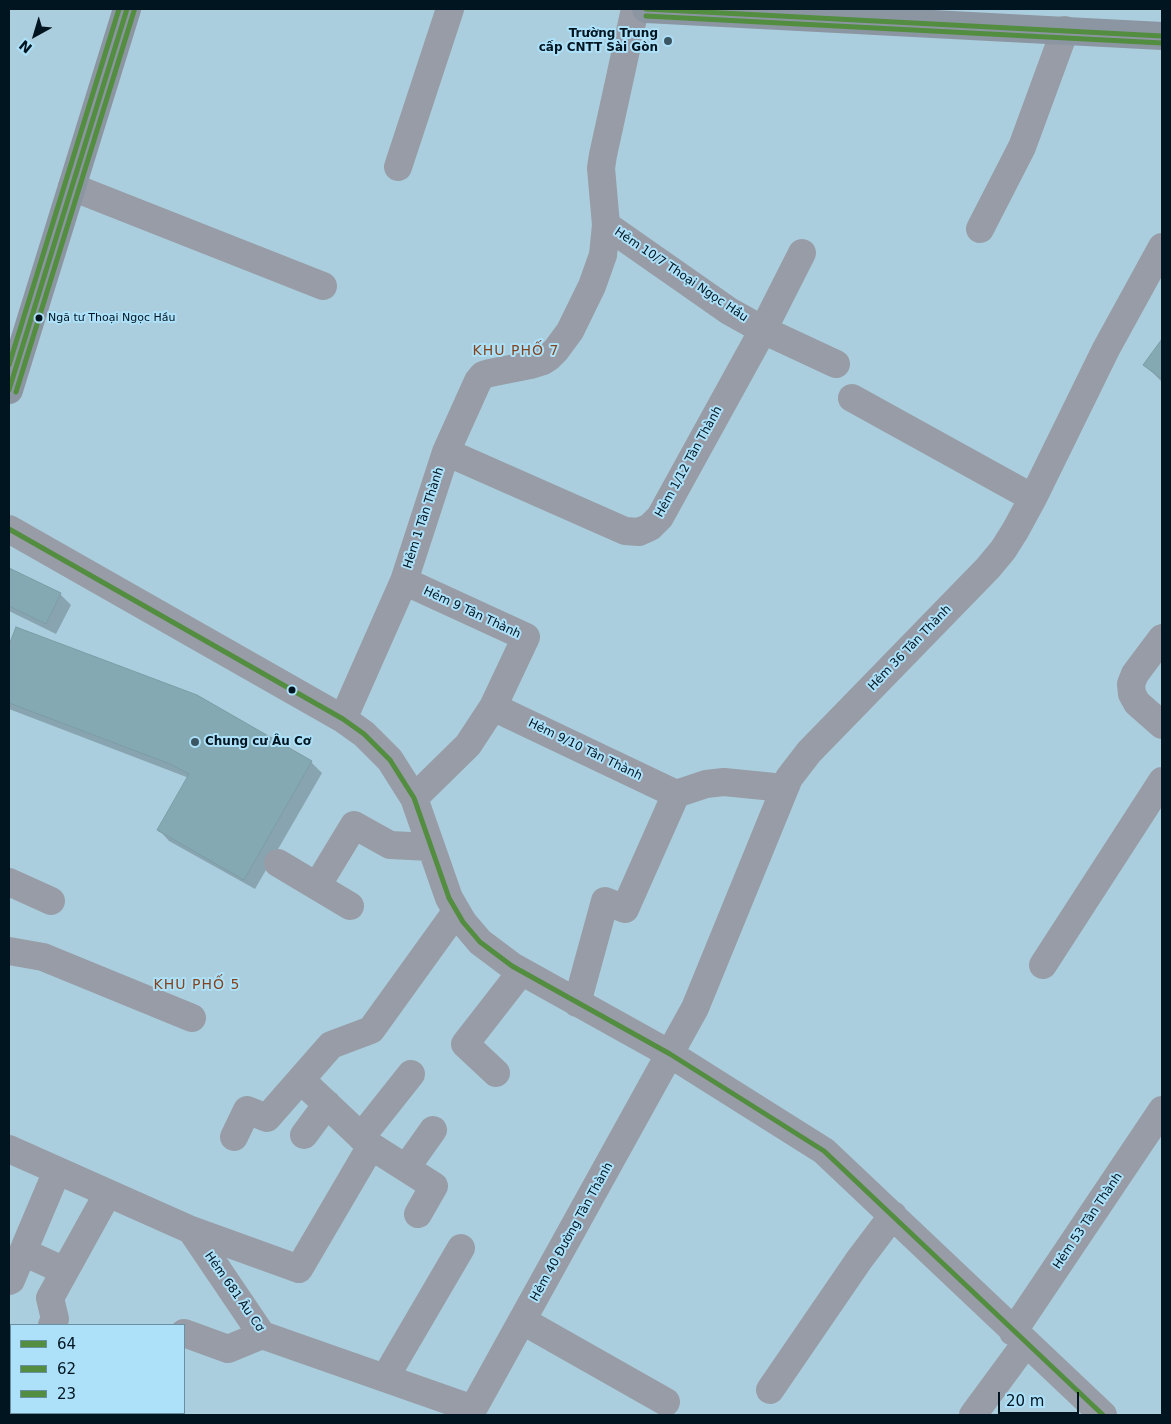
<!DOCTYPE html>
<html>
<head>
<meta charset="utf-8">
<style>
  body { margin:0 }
  #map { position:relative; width:1171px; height:1424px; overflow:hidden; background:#aacedd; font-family:"DejaVu Sans",sans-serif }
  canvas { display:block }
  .frame { position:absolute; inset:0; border:10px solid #001520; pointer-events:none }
  .legend { position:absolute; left:10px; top:1324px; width:175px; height:90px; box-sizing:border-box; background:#ade1f9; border:1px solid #688fa2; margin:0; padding:6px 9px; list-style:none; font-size:15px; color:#001520 }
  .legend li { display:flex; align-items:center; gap:10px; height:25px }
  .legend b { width:25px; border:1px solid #688fa2 }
  .north { position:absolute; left:10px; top:10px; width:50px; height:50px; -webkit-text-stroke:4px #ade1f9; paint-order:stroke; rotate:219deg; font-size:14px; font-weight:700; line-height:20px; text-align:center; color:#001520 }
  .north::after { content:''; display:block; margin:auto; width:18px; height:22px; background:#001520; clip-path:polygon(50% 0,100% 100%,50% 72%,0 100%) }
  .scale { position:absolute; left:998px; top:1392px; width:81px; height:22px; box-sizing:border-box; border:2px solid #001520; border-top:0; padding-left:6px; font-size:15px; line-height:18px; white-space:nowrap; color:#001520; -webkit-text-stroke:4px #ade1f9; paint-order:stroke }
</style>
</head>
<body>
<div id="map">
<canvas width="1171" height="1424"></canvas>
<div class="frame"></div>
<ul class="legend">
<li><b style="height:6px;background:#538d40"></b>64</li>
<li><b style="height:6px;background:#538d40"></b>62</li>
<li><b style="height:6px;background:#538d40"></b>23</li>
</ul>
<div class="north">N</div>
<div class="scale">20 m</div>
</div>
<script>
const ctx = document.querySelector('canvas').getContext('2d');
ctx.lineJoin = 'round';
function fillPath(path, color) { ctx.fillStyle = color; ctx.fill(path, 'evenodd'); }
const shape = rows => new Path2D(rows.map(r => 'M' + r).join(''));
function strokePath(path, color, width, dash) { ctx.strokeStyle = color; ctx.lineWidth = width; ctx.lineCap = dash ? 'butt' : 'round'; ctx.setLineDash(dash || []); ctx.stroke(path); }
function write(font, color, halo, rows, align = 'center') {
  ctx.font = font + ' "DejaVu Sans",sans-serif'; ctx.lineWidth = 4; ctx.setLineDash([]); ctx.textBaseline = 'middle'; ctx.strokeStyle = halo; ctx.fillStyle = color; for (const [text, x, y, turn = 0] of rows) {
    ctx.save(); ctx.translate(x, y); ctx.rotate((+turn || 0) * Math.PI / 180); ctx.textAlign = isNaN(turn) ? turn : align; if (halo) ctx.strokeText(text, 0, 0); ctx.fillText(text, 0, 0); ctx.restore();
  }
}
fillPath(shape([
  [1162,341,1162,382,1145,365],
  [9,569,60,594,71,605,56,634,9,611],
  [16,628,311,762,322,773,255,889,169,841,159,830,189,778,9,709,9,649]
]), '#0003');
const building = shape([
  [1162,339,1162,379,1143,365,1162,339],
  [9,568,61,593,46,624,9,606,9,568],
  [16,627,197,695,312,761,244,880,157,830,189,774,170,764,9,703,9,645,16,627]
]);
fillPath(building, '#84a9b2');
strokePath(building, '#7c9ca5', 1);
strokePath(shape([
  [398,167,450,9],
  [72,187,323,286],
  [606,225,729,311,763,330,836,364],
  [980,229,1022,147,1065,30],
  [852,398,1033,498],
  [446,452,625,531,639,532,650,527,660,517,763,330,802,253],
  [9,529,343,719,364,734,390,760,414,798,449,898,463,922,480,942,512,966,670,1054,824,1151,1103,1415],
  [404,581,526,637,493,707,468,745,414,798],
  [1162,638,1135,674,1131,684,1132,694,1137,703,1162,725],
  [493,707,676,794],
  [343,719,404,581,446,452,478,381,483,375,490,373,530,365,543,361,549,357,556,350,570,331,592,286,603,255,606,225,601,168,603,155,635,9],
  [278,863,350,906],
  [9,882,51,901],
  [317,886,354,825,390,845,431,847],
  [9,951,43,957,192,1018],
  [1043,965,1162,781],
  [577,1003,605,901,625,909,676,794,706,784,724,782,784,788],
  [496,1073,465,1044,521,972],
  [304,1135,327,1104],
  [234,1137,247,1110,267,1118,331,1045,371,1030,456,912],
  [361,1137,411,1074],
  [371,1146,434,1186,418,1214],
  [9,1149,191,1230,262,1335,473,1409,695,1008,789,778,809,752,988,568,1003,550,1015,531,1033,498,1106,349,1162,247],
  [406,1168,433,1130],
  [191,1230,299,1269,371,1146,301,1080],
  [23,1252,65,1271],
  [9,1281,11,1280,57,1171],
  [523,1321,666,1402],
  [52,1325,55,1319,50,1298,108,1193],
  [1013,1332,1162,1110],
  [184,1333,228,1349,262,1335],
  [385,1378,461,1248],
  [770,1390,859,1260,893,1215],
  [134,1415,135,1413],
  [973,1415,1026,1343]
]), '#979ca6', 28);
strokePath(shape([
  [646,9,1162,36],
  [9,390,127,9]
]), '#8c96a2', 28);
strokePath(shape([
  [646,9,1162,36],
  [9,390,127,9],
  [9,529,343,719,364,734,390,760,414,798,449,898,463,922,480,942,512,966,670,1054,824,1151,1103,1415]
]), '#538d40', 5);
strokePath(shape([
  [646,16,1162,43],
  [16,392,134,11]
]), '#538d40', 5);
strokePath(shape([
  [9,365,119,9]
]), '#538d40', 5);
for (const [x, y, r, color] of [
  [668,41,5,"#3b5662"],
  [39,318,4.5,"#001520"],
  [292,690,4.5,"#001520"],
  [195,742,5,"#3b5662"]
]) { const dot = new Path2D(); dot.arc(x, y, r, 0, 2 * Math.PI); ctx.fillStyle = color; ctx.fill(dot); strokePath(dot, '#ade1f9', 2); }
write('11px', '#001520', '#ade1f9', [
  ["Ngã tư Thoại Ngọc Hầu",48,318]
], 'left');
write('bold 12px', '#001520', '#ade1f9', [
  ["Trường Trung",658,34],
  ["cấp CNTT Sài Gòn",658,48],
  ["Chung cư Âu Cơ",205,742,"left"]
], 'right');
write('12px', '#001520', '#ade1f9', [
  ["Hẻm 10/7 Thoại Ngọc Hầu",681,275,34],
  ["Hẻm 1/12 Tân Thành",689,462,-61],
  ["Hẻm 1 Tân Thành",424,518,-72],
  ["Hẻm 9 Tân Thành",472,613,25],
  ["Hẻm 36 Tân Thành",910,648,-46],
  ["Hẻm 9/10 Tân Thành",585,750,26],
  ["Hẻm 53 Tân Thành",1088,1221,-56],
  ["Hẻm 40 Đường Tân Thành",572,1232,-61],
  ["Hẻm 681 Âu Cơ",234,1292,55]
]);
ctx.letterSpacing = '1px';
write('14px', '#844420', '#ade1f9', [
  ["KHU PHỐ 7",516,351],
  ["KHU PHỐ 5",197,985]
]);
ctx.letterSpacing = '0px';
</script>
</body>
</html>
